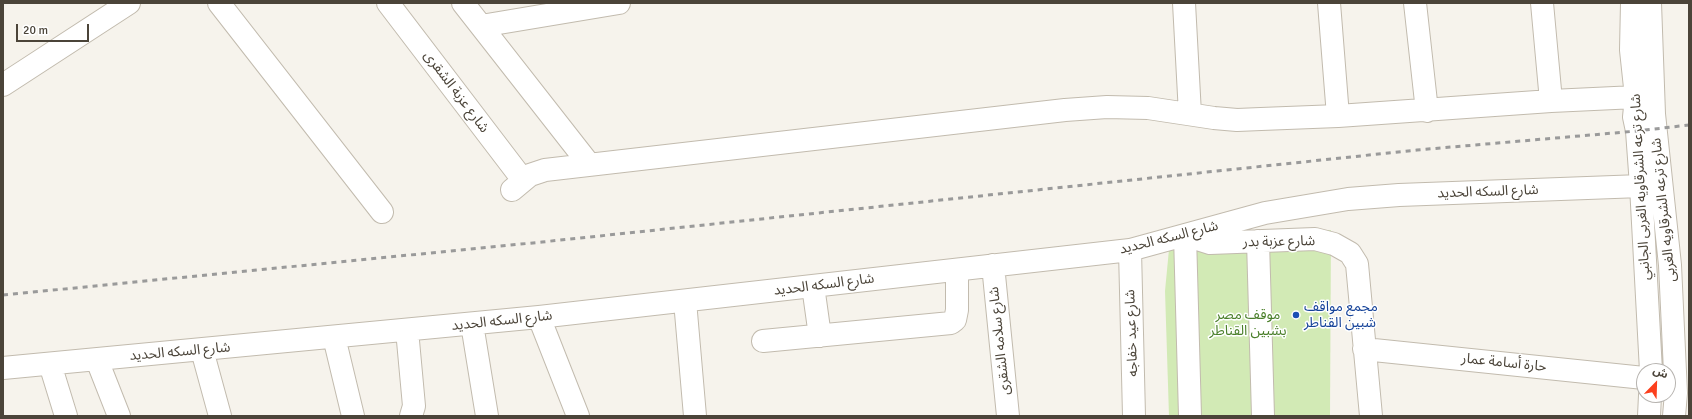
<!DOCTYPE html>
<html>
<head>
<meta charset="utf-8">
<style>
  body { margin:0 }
  #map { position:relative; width:1692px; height:419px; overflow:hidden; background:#f6f3ec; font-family:Signika,"Noto Sans Arabic",sans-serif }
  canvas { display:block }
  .frame { position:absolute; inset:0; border:4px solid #4b4439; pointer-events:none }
  .north { position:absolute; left:1636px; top:363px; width:40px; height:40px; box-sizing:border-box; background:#fff; border:1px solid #b7b4b0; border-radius:50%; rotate:23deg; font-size:11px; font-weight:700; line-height:16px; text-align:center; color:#4b4439 }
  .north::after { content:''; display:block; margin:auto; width:14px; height:18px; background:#fc3f1d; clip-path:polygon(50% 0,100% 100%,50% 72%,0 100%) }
  .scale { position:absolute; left:16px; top:24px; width:73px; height:18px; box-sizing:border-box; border:2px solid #4b4439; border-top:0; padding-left:5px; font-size:12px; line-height:14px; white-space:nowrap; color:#4b4439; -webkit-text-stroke:3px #fff; paint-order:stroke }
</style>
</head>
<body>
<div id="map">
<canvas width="1692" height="419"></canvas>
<div class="frame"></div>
<div class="north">ش</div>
<div class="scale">20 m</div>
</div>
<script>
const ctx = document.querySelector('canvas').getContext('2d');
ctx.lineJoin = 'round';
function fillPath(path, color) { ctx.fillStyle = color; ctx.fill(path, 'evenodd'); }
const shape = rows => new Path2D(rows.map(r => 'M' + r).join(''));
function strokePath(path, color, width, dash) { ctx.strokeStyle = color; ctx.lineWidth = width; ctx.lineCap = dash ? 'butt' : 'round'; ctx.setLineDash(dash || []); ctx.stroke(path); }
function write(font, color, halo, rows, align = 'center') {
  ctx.font = font + ' Signika,"Noto Sans Arabic",sans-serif'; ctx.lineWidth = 3; ctx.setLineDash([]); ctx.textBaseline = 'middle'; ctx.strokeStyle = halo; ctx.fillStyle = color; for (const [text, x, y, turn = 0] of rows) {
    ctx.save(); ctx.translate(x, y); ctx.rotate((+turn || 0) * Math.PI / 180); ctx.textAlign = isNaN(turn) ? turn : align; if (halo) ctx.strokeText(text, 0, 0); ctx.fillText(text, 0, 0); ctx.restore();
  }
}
fillPath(shape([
  [1331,230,1330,416,1169,416,1165,291,1170,239]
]), '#d2eab5');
const minor = shape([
  [219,3,382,212],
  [388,3,523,180],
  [463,3,589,164],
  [1184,3,1190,114],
  [1329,3,1338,116],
  [1415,3,1427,111],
  [1542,3,1551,101],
  [1632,3,1631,50,1636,97,1634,117,1637,131,1641,186,1651,371],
  [1650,3,1654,114,1670,265,1676,393,1674,416],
  [481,26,619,3],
  [3,85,129,3],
  [512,190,530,175,545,170,1065,110,1107,107,1148,108,1214,118,1237,120,1261,119,1338,116,1551,101,1636,97],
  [1258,241,1263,416],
  [1130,250,1134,416],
  [993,265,1008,416],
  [813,286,820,336],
  [685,301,695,416],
  [539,317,578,416],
  [472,324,487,416],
  [407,330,414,406,411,416],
  [334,337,353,416],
  [763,341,951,323,955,320,957,310,957,270],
  [1364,349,1644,378],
  [202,350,220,416],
  [97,360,119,416],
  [50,364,66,416],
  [3,368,539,317,1130,250,1265,213,1348,199,1399,195,1641,186],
  [1190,416,1185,235,1210,243,1315,239,1334,244,1350,253,1357,264,1371,416],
  [1649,416,1650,395]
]);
strokePath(minor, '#c2bbae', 24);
strokePath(minor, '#fff', 22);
strokePath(shape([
  [3,295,542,242,1417,150,1637,131,1689,125]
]), '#9a9a9a', 3, [5, 5]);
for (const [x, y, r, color] of [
  [1296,315,4,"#1a4fb4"]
]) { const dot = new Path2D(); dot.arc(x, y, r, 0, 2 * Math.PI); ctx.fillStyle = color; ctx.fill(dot); strokePath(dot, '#fff', 1.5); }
write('14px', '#4b4439', '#fff', [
  ["شارع عزبة الشقرى",456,92,53],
  ["شارع ترعه الشرقاويه الغربى الجانبي",1641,187,-93],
  ["شارع السكه الحديد",1488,192,-2],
  ["شارع ترعه الشرقاويه الغربى",1664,210,-96],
  ["شارع السكه الحديد",1169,238,-14],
  ["شارع عزبة بدر",1279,242,-1],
  ["شارع السكه الحديد",824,285,-7],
  ["شارع السكه الحديد",502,321,-6],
  ["شارع عيد خفاجه",1132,333,-92],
  ["شارع سلامه الشقرى",1000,341,-96],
  ["شارع السكه الحديد",180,352,-5],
  ["حارة أسامة عمار",1504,363,6]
]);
write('14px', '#164399', '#fff', [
  ["مجمع مواقف",1304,307],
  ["شبين القناطر",1304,323]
], 'left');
write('14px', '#4a7f2a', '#fff', [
  ["موقف مصر",1248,315],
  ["بشبين القناطر",1248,331]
]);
</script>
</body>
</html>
